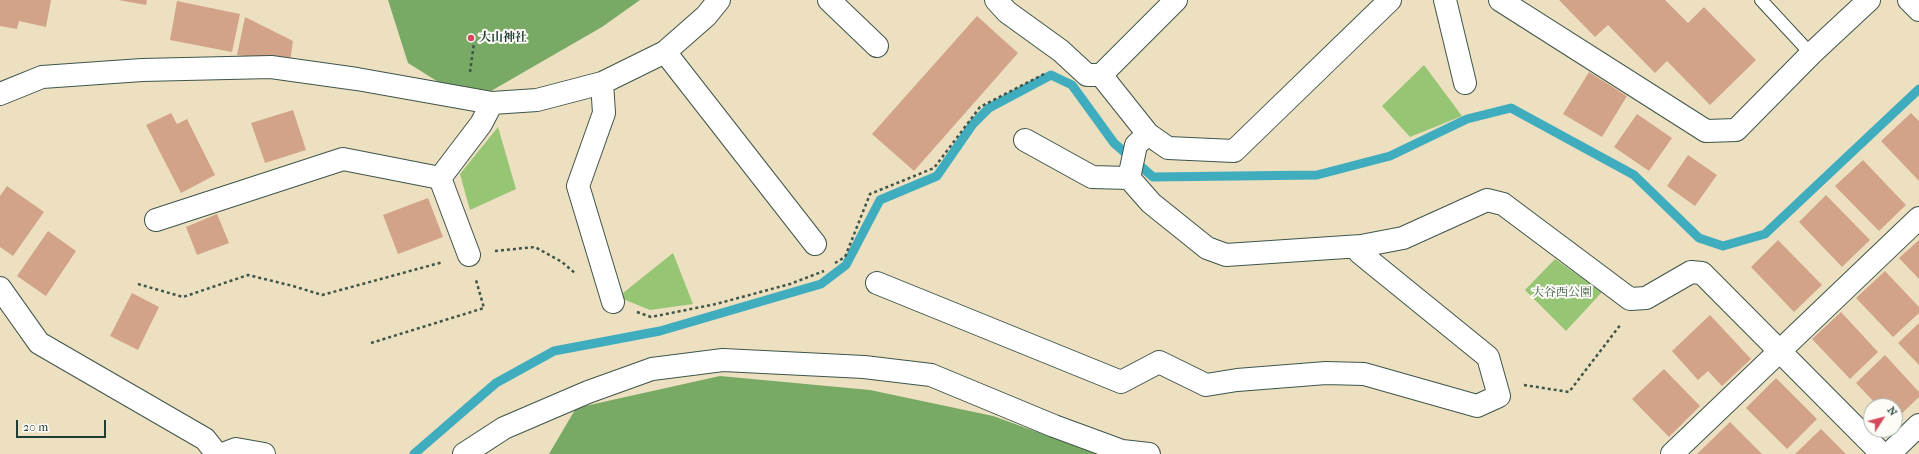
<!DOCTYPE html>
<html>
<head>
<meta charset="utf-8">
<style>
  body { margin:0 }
  #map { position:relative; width:1919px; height:454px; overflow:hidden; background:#ede0c0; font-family:"IM FELL French Canon",serif }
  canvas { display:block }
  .north { position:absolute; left:1863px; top:398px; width:40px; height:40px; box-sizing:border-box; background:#fdfcf7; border:1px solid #a4b0a9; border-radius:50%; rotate:54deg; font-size:11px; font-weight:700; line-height:16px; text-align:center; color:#1f3d34 }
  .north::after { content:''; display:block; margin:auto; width:14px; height:18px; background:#d1495b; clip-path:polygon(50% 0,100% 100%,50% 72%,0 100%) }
  .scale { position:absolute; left:16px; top:420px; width:90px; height:18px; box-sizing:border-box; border:2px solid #1f3d34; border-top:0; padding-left:5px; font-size:12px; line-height:14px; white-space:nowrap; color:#1f3d34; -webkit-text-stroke:3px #fdfcf7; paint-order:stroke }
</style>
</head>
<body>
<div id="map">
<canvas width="1919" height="454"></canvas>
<div class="north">N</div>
<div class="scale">20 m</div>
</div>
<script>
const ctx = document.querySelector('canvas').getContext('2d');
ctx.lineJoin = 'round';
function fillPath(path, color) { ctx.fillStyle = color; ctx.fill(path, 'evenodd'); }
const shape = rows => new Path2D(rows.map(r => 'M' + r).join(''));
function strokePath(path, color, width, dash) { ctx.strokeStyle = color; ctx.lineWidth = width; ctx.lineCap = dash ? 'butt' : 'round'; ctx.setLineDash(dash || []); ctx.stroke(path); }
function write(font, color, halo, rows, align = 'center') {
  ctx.font = font + ' "IM FELL French Canon","Noto Serif JP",serif'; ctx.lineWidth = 4; ctx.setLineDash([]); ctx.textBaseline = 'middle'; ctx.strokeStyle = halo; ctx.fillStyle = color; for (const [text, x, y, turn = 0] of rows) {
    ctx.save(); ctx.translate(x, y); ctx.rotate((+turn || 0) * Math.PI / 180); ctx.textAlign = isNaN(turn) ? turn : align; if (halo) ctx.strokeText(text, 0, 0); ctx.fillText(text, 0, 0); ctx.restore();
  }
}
fillPath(shape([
  [1424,65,1462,116,1410,137,1382,106],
  [498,127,516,189,470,210,460,174],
  [673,253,693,304,650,310,618,297],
  [1555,259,1602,292,1566,331,1525,290]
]), '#96c574');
fillPath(shape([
  [388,0,640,0,602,27,491,91,440,83,408,63],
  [720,376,870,390,993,416,1098,454,549,454,576,408]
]), '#78aa66');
strokePath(shape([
  [414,454,496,383,554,351,660,331,821,284,846,265,880,200,937,176,973,124,989,108,1051,75,1072,85,1114,143,1153,177,1317,175,1390,156,1467,119,1511,108,1634,175,1699,238,1723,246,1765,234,1919,89]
]), '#40adbe', 9);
fillPath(shape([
  [0,0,51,0,46,27,19,21,17,29,0,26],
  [118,0,147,0,146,5],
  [1559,0,1665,0,1688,23,1704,7,1756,60,1710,105,1667,61,1655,73,1608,25,1595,37],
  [177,1,240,14,232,52,170,40],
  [977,16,1018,53,914,171,872,134],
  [245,17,293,41,290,62,237,55],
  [1589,72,1627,96,1602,137,1563,114],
  [293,110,306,150,265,163,251,123],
  [171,113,177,124,187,119,215,175,181,193,146,125],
  [1911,113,1919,121,1919,181,1881,141],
  [1637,114,1672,138,1649,171,1614,147],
  [1688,155,1717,175,1695,206,1667,186],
  [1863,160,1906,205,1879,231,1835,186],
  [7,186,44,212,13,256,0,247,0,196],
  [1826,195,1870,240,1842,267,1799,222],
  [428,198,443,237,398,254,383,215],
  [217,214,229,243,197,255,186,227],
  [48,231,76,251,46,296,17,276],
  [1778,240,1822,285,1794,312,1751,267],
  [1919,240,1919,279,1899,258],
  [1885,271,1919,307,1919,313,1893,337,1856,298],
  [132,293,159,307,138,350,110,336],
  [1841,312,1878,352,1850,379,1812,339],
  [1710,315,1751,359,1722,386,1708,371,1698,380,1672,351],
  [1919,323,1919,365,1898,343],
  [1885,355,1919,392,1919,397,1895,420,1895,406,1878,406,1856,383],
  [1664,369,1700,406,1669,437,1632,399],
  [1776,378,1817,419,1787,449,1746,408],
  [1730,422,1762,454,1697,454],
  [1821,429,1846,454,1795,454]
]), '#d2a389');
const service = shape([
  [1761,0,1811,54]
]);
const minor = shape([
  [829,0,877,46],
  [996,0,1007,12,1061,51,1087,75,1101,75],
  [1176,0,1101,75,1148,134,1168,148,1234,151,1390,0],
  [1445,0,1465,83],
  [1500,0,1706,131,1736,130,1811,54,1869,0],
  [1909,0,1919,10],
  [665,52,815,244],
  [602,83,604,113,578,186,613,302],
  [0,94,42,77,142,70,271,67,357,79,492,103,537,100,602,83,665,52,706,16,719,0],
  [1025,140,1092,177,1129,178],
  [440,178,469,255],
  [156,220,343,159,440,178,481,124,492,103],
  [1361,246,1403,238,1487,200,1503,204,1630,299,1646,298,1691,272,1702,273,1882,454],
  [877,283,1121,382,1159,362,1206,385,1237,380,1326,373,1364,374,1477,406,1499,396,1488,357,1360,253,1361,246,1226,255,1207,248,1151,203,1129,178,1136,145,1148,134],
  [0,288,39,343,205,439,217,454],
  [223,454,236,449,264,454],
  [464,454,504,428,588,392,652,369,723,360,864,367,931,375,1054,426,1122,451,1149,454],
  [1672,454,1919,218],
  [1889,454,1919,425]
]);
strokePath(service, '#3e5549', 14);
strokePath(minor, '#3e5549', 24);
strokePath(shape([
  [470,72,474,43],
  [495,251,535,247,562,262,576,274],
  [835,263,845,257,870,194,934,168,980,107,1046,73],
  [138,284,183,297,248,275,293,286,322,295,443,262],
  [637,312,651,317,716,304,790,284,824,271],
  [371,343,484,308,476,280],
  [1524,385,1569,392,1621,324]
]), '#3e5549', 2.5, [3, 3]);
strokePath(service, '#fff', 12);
strokePath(minor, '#fff', 22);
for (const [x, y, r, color] of [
  [471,38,4,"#d1495b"]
]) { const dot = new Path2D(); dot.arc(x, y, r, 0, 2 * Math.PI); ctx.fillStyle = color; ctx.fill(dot); strokePath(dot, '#fdfcf7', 1.5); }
write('bold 12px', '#1f3d34', '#fdfcf7', [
  ["大山神社",479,38]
], 'left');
write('12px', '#3d5f44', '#fdfcf7', [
  ["大谷西公園",1562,293]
]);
</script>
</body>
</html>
